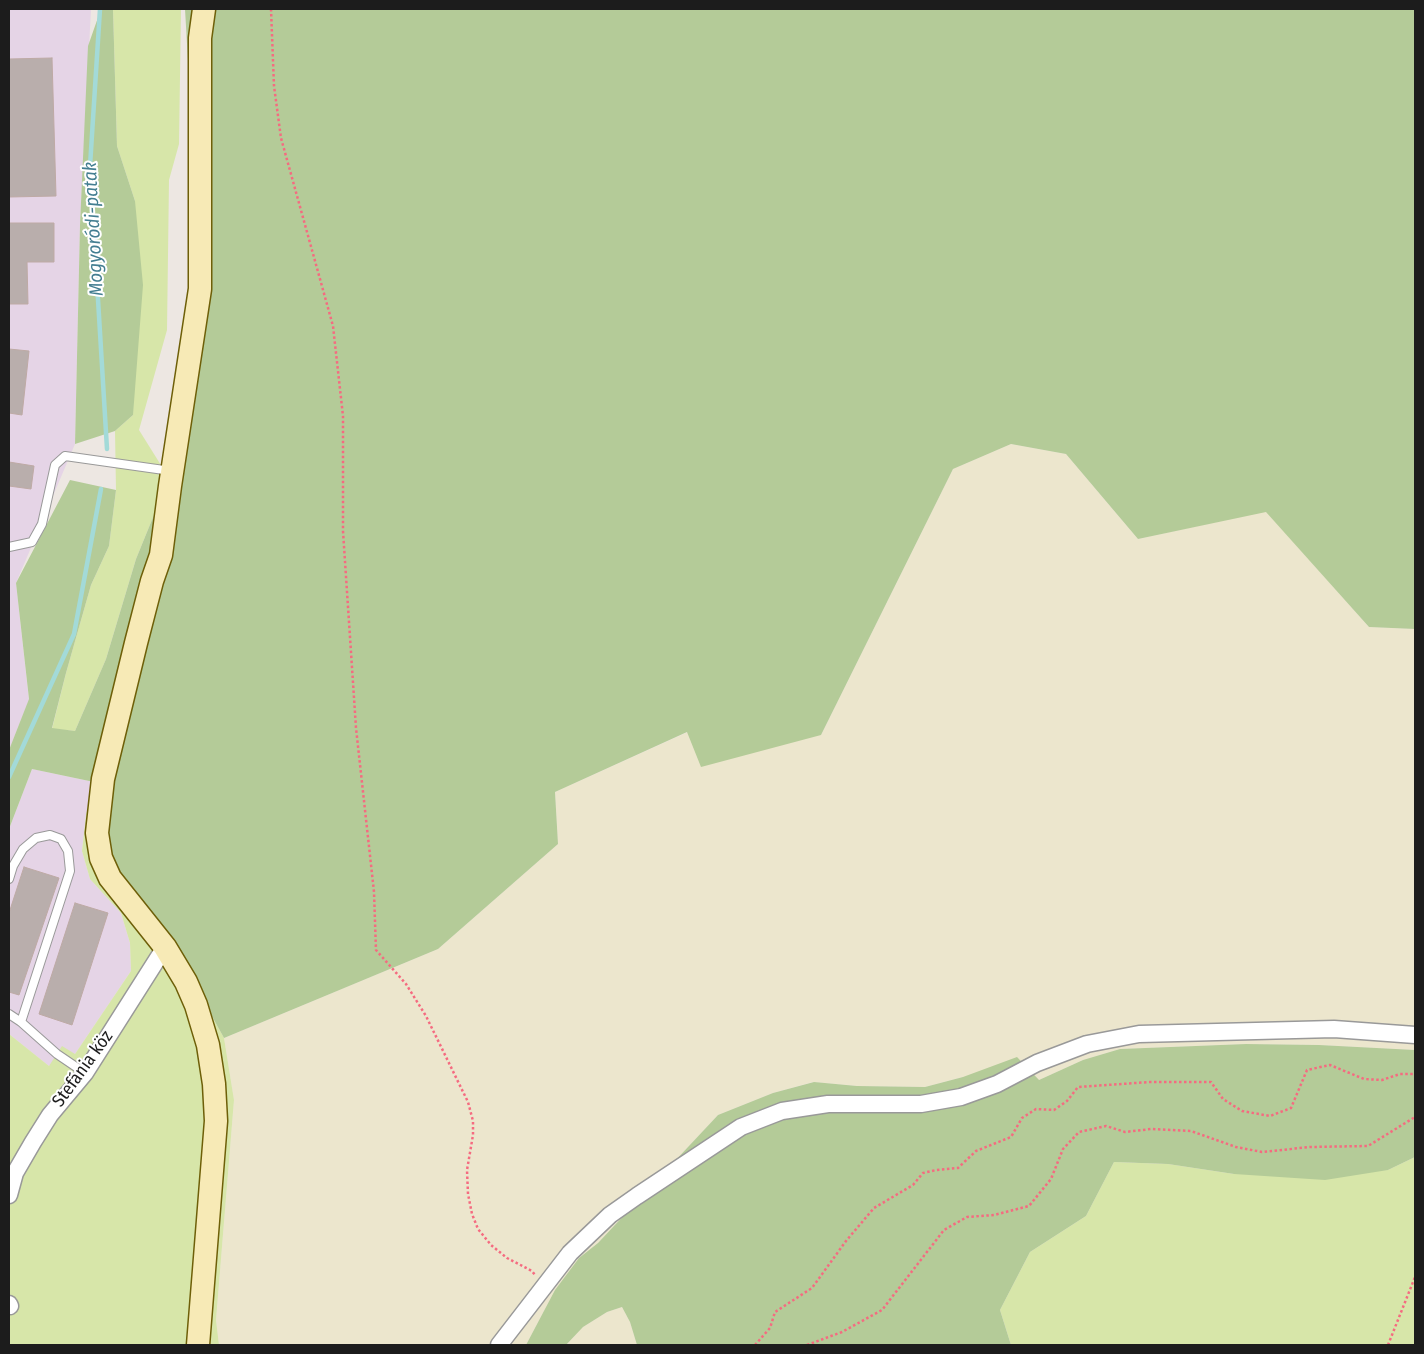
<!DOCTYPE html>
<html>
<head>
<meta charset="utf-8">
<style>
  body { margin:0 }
  #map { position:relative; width:1424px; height:1354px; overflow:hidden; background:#ede7e2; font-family:"Fira Sans Condensed",sans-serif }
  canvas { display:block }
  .frame { position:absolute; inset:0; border:10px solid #1c1c1c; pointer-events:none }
</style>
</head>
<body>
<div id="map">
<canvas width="1424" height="1354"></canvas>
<div class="frame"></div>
</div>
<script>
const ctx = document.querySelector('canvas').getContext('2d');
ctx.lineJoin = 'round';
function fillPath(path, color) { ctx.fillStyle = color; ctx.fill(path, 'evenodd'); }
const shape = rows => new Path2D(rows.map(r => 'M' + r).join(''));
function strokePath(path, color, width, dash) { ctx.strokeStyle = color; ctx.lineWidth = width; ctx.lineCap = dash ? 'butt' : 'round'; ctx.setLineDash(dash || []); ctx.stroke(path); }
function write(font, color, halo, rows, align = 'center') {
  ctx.font = font + ' "Fira Sans Condensed",sans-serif'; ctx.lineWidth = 4; ctx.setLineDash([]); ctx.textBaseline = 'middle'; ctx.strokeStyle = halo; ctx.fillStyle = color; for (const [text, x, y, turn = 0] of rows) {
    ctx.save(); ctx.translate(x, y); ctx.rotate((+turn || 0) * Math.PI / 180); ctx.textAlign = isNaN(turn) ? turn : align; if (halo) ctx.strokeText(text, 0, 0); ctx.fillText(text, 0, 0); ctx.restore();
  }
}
fillPath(shape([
  [9,9,91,9,80,225,75,444,16,583,29,700,9,750],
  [32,769,94,782,86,815,82,851,90,879,121,913,130,943,131,971,75,1054,49,1066,9,1034,9,829]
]), '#e5d4e6');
fillPath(shape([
  [1011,444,1066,454,1138,539,1266,511,1369,627,1415,629,1415,1050,1319,1045,1246,1044,1120,1049,1083,1060,1039,1080,963,1077,925,1087,857,1086,813,1082,773,1093,718,1115,598,1243,579,1258,555,1290,526,1345,219,1345,216,1320,234,1100,224,1038,438,949,558,844,555,792,688,732,821,735,953,469],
  [622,1307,630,1322,637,1345,566,1345,583,1327,607,1312]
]), '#ece6cd');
fillPath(shape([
  [113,9,181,9,179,144,169,180,167,330,139,430,169,478,136,559,106,659,75,731,52,729,66,673,91,585,109,546,116,490,115,431,133,415,135,201,117,146],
  [94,782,175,949,224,1038,234,1100,216,1320,219,1345,9,1345,9,1034,49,1066,62,1046,75,1054,131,971,130,943,121,913,90,879,82,851,86,815],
  [1415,1157,1415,1345,1011,1345,1000,1310,1030,1252,1086,1216,1114,1162,1168,1164,1234,1174,1388,1170]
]), '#d7e6a9');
fillPath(shape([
  [101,9,113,9,117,146,135,201,143,285,133,415,115,431,75,444,80,225,88,46],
  [185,9,1415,9,1415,629,1369,627,1266,512,1138,539,1066,454,1011,444,953,469,821,735,701,767,687,732,555,792,558,844,438,949,224,1038,175,949,123,880,110,855,94,782,32,769,9,829,9,750,29,699,16,583,70,480,116,490,109,546,91,585,66,673,52,728,75,731,106,659,136,559,169,478,203,321],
  [1246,1044,1319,1045,1415,1050,1415,1157,1388,1170,1325,1180,1234,1174,1168,1164,1114,1162,1086,1216,1030,1252,1000,1310,1011,1345,637,1345,630,1322,622,1307,607,1312,583,1327,566,1345,526,1345,555,1290,579,1258,598,1243,718,1115,773,1093,814,1082,857,1086,925,1087,963,1077,1017,1057,1039,1080,1083,1060,1120,1049]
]), '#b4cb98');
strokePath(shape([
  [100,9,90,166,107,449],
  [9,777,74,634,101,489]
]), '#a3dad8', 4.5);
const building = shape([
  [52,58,56,196,9,197,9,59,52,58],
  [9,223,54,223,54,262,27,262,28,304,9,304,9,223],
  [9,349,29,351,22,415,9,413,9,349],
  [9,462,34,466,31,489,9,486,9,462],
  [24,867,59,878,19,995,9,992,9,913,24,867],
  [75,903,108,913,72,1025,39,1014,75,903]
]);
fillPath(building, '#b9aeac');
strokePath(building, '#beaaa5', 1);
const lane = shape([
  [9,547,32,542,42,524,55,465,65,456,171,471],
  [9,879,13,866,23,849,36,838,50,835,61,839,68,851,70,871,21,1022],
  [9,1014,21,1022,57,1054,85,1073]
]);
const street = shape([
  [9,1195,15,1173,33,1142,50,1115,85,1073,165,947],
  [9,1304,10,1306],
  [499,1345,570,1253,610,1215,637,1196,741,1127,782,1111,828,1104,921,1104,961,1097,997,1084,1037,1063,1087,1044,1139,1034,1334,1029,1415,1035]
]);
const secondary = shape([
  [198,1345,216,1121,214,1084,208,1045,196,1005,186,982,165,947,110,878,101,858,97,833,103,779,136,643,152,581,161,555,170,486,200,289,200,38,204,9]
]);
strokePath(lane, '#999', 10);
strokePath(street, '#999', 19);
strokePath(secondary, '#6e5f08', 25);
strokePath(shape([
  [271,9,274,86,281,138,333,326,343,416,343,531,356,728,374,892,376,950,406,984,426,1016,468,1102,473,1121,473,1135,467,1170,468,1194,472,1214,478,1229,491,1245,507,1258,532,1271,535,1275],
  [755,1345,770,1328,775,1312,812,1288,846,1241,874,1208,913,1185,923,1173,936,1170,958,1168,976,1151,1011,1137,1022,1118,1036,1109,1054,1110,1067,1101,1078,1087,1150,1082,1211,1082,1223,1099,1242,1111,1270,1116,1291,1108,1307,1070,1330,1065,1364,1079,1382,1080,1400,1074,1415,1074],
  [807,1345,842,1332,882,1310,944,1230,967,1217,994,1215,1029,1206,1051,1179,1063,1149,1079,1132,1106,1126,1125,1132,1151,1129,1191,1131,1236,1147,1262,1152,1310,1147,1368,1146,1415,1117],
  [1388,1345,1415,1277]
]), '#f56b80', 2.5, [2.5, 2.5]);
strokePath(lane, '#fff', 8);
strokePath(street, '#fff', 16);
strokePath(secondary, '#f7eab6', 22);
write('18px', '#1c1c1c', '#fff', [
  ["Stefánia köz",83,1069,-54]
]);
write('italic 19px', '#437e91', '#fff', [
  ["Mogyoródi-patak",94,229,-93]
]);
</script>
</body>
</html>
